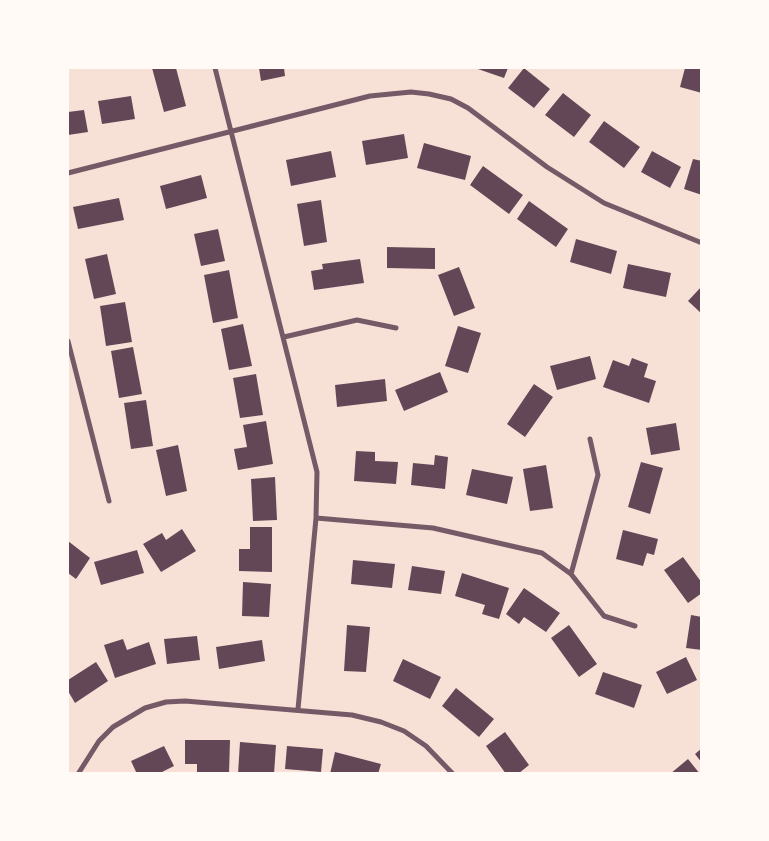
<!DOCTYPE html>
<html>
<head>
<meta charset="utf-8">
<style>
  body { margin:0 }
  #map { position:relative; width:769px; height:841px; overflow:hidden; background:#f7e1d7; font-family:"Titillium Web",sans-serif }
  canvas { display:block }
  .frame { position:absolute; inset:0; border:69px solid #fffaf5; pointer-events:none }
</style>
</head>
<body>
<div id="map">
<canvas width="769" height="841"></canvas>
<div class="frame"></div>
</div>
<script>
const ctx = document.querySelector('canvas').getContext('2d');
ctx.lineJoin = 'round';
function fillPath(path, color) { ctx.fillStyle = color; ctx.fill(path, 'evenodd'); }
const shape = rows => new Path2D(rows.map(r => 'M' + r).join(''));
function strokePath(path, color, width, dash) { ctx.strokeStyle = color; ctx.lineWidth = width; ctx.lineCap = dash ? 'butt' : 'round'; ctx.setLineDash(dash || []); ctx.stroke(path); }
fillPath(shape([
  [152,68,176,68,186,106,164,112],
  [259,68,284,68,285,76,261,81],
  [475,68,508,68,504,78],
  [524,68,550,89,534,108,508,88],
  [685,68,702,68,702,93,680,87],
  [563,93,591,115,574,137,545,115],
  [131,96,135,119,102,124,98,101],
  [84,110,88,132,68,135,68,112],
  [604,121,640,147,624,168,589,142],
  [404,134,408,158,366,165,362,141],
  [424,143,471,156,465,180,417,168],
  [331,151,336,177,291,186,286,160],
  [652,151,681,167,670,188,641,172],
  [693,159,702,161,702,195,684,189],
  [483,166,523,195,509,214,470,185],
  [201,175,207,198,166,209,160,186],
  [119,198,124,220,78,229,73,207],
  [321,200,327,242,304,246,297,204],
  [529,201,568,229,556,247,517,219],
  [218,229,225,261,201,266,194,234],
  [576,239,617,251,611,274,570,262],
  [387,247,435,248,435,269,387,268],
  [107,254,116,294,94,299,85,259],
  [360,259,364,283,314,290,311,271,323,269,322,264],
  [628,264,671,273,666,297,623,288],
  [459,267,475,308,454,316,438,275],
  [229,270,238,318,213,323,204,275],
  [702,286,702,314,688,301],
  [125,302,132,342,106,346,100,306],
  [243,324,252,366,229,370,221,329],
  [458,326,481,333,468,373,445,366],
  [133,347,142,394,119,398,111,351],
  [590,356,596,379,557,390,550,366],
  [632,358,648,364,644,377,656,381,649,403,603,387,613,360,629,366],
  [440,372,448,392,404,411,395,390],
  [256,374,263,415,240,418,233,378],
  [385,379,387,401,337,407,335,385],
  [534,384,553,397,525,437,507,424],
  [146,400,153,446,131,449,124,403],
  [266,421,273,464,238,470,234,449,247,447,243,425],
  [676,423,680,450,651,455,646,428],
  [178,445,187,491,166,496,156,450],
  [356,451,375,452,375,461,398,462,396,484,354,481],
  [435,455,448,457,445,489,411,485,413,463,434,465],
  [641,462,663,468,650,514,628,507],
  [546,465,553,508,530,511,523,469],
  [472,469,513,477,507,504,466,495],
  [275,477,277,520,253,521,251,479],
  [250,527,272,527,272,572,239,571,239,549,250,549],
  [182,529,196,551,161,572,143,544,162,533,166,540],
  [623,530,658,539,654,555,647,553,643,566,616,559],
  [68,541,90,558,76,579,68,573],
  [137,550,144,573,101,585,94,562],
  [683,557,702,583,702,593,688,603,664,570],
  [353,560,395,564,392,588,351,584],
  [412,566,445,571,441,594,408,590],
  [462,573,509,588,499,619,482,614,485,605,455,596],
  [243,582,271,584,269,617,242,616],
  [524,588,560,613,546,632,524,617,519,624,506,614],
  [691,615,702,617,702,650,686,648],
  [347,625,370,627,366,672,344,671],
  [569,625,597,664,579,677,551,638],
  [197,636,200,660,167,664,164,639],
  [123,639,127,650,149,642,156,664,115,678,104,645],
  [262,640,265,661,219,669,216,647],
  [686,657,697,680,667,694,656,672],
  [403,659,441,677,430,699,393,681],
  [96,662,108,681,75,703,68,691,68,680],
  [603,672,642,685,634,708,595,694],
  [456,688,494,719,479,737,442,706],
  [505,732,529,765,518,774,506,774,486,746],
  [185,740,230,740,229,774,197,774,197,764,185,764],
  [240,742,276,745,274,774,238,774],
  [164,746,174,766,158,774,137,774,131,761],
  [287,746,323,749,321,772,285,769],
  [702,748,702,763,695,754],
  [335,752,381,764,378,774,330,774],
  [688,759,700,774,670,774]
]), '#644757');
strokePath(shape([
  [215,68,317,472,316,518,298,709],
  [68,173,370,96,411,92,429,94,451,99,468,108,547,167,604,203,702,243],
  [284,337,357,320,396,328],
  [68,341,109,501],
  [316,518,433,528,542,553,571,574,604,616,635,626],
  [571,574,598,475,590,439],
  [78,774,99,741,113,727,145,708,166,702,185,701,352,715,381,722,404,731,426,746,453,774]
]), '#755966', 5);
</script>
</body>
</html>
